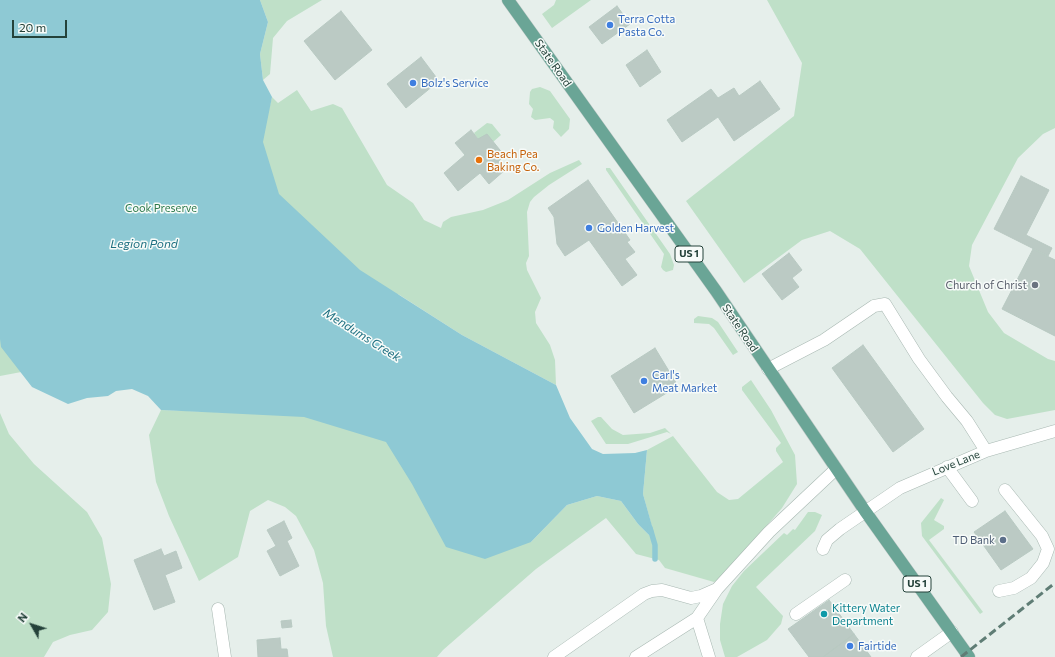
<!DOCTYPE html>
<html>
<head>
<meta charset="utf-8">
<style>
  body { margin:0 }
  #map { position:relative; width:1055px; height:657px; overflow:hidden; background:#e6efeb; font-family:Commissioner,sans-serif }
  canvas { display:block }
  .north { position:absolute; left:12px; top:605px; width:40px; height:40px; -webkit-text-stroke:3px #f7fbf9; paint-order:stroke; rotate:309deg; font-size:11px; font-weight:700; line-height:16px; text-align:center; color:#24423a }
  .north::after { content:''; display:block; margin:auto; width:14px; height:18px; background:#24423a; clip-path:polygon(50% 0,100% 100%,50% 72%,0 100%) }
  .scale { position:absolute; left:12px; top:20px; width:55px; height:18px; box-sizing:border-box; border:2px solid #24423a; border-top:0; padding-left:5px; font-size:12px; line-height:14px; white-space:nowrap; color:#24423a; -webkit-text-stroke:3px #f7fbf9; paint-order:stroke }
</style>
</head>
<body>
<div id="map">
<canvas width="1055" height="657"></canvas>
<div class="north">N</div>
<div class="scale">20 m</div>
</div>
<script>
const ctx = document.querySelector('canvas').getContext('2d');
ctx.lineJoin = 'round';
function fillPath(path, color) { ctx.fillStyle = color; ctx.fill(path, 'evenodd'); }
const shape = rows => new Path2D(rows.map(r => 'M' + r).join(''));
function strokePath(path, color, width, dash) { ctx.strokeStyle = color; ctx.lineWidth = width; ctx.lineCap = dash ? 'butt' : 'round'; ctx.setLineDash(dash || []); ctx.stroke(path); }
function write(font, color, halo, rows, align = 'center') {
  ctx.font = font + ' Commissioner,sans-serif'; ctx.lineWidth = 3; ctx.setLineDash([]); ctx.textBaseline = 'middle'; ctx.strokeStyle = halo; ctx.fillStyle = color; for (const [text, x, y, turn = 0] of rows) {
    ctx.save(); ctx.translate(x, y); ctx.rotate((+turn || 0) * Math.PI / 180); ctx.textAlign = isNaN(turn) ? turn : align; if (halo) ctx.strokeText(text, 0, 0); ctx.fillText(text, 0, 0); ctx.restore();
  }
}
fillPath(shape([
  [260,0,322,0,287,21,273,38,270,74,263,80,260,54,268,22],
  [556,0,591,0,552,28,542,14,554,5],
  [767,0,1055,0,1055,128,1043,134,1018,158,972,245,969,266,988,312,1004,333,1048,359,1055,361,1055,410,1007,419,995,415,983,403,860,249,830,231,802,240,744,283,686,201,794,116,802,63],
  [540,87,550,91,570,119,569,129,561,137,553,128,554,121,550,118,535,120,531,117,533,109,529,104,530,92,532,89],
  [297,90,311,111,333,104,342,108,387,185,413,203,424,220,441,228,443,222,451,217,483,210,508,200,550,173,579,160,582,164,549,185,534,197,530,202,527,212,529,256,526,263,527,270,541,298,535,312,536,323,550,345,555,360,556,385,462,335,398,294,531,542,567,505,597,496,621,501,638,524,649,535,654,534,643,494,647,450,673,436,717,492,729,500,738,499,783,462,776,451,776,448,781,443,742,390,742,387,751,380,771,410,795,455,797,484,782,508,721,578,714,582,665,568,659,560,636,554,606,518,536,569,443,650,437,657,333,657,326,626,323,583,314,550,296,516,285,507,268,500,250,511,238,557,199,581,169,516,156,482,149,435,161,410,240,413,149,348,0,376,0,233,269,109,272,97,278,103],
  [487,123,492,124,501,135,493,142,478,139,474,133],
  [606,168,610,168,670,254,674,265,673,270,666,272,663,270,661,267,664,254,606,170],
  [698,316,712,318,718,322,738,352,733,355,714,328,709,324,694,323,694,319],
  [0,413,9,434,34,464,87,512,102,538,111,584,108,612,92,630,70,635,53,642,44,657,0,657],
  [598,417,601,417,612,429,623,435,650,433,665,428,671,434,667,432,628,444,606,444,591,421],
  [941,498,944,500,934,520,944,526,944,529,929,540,983,612,980,614,922,536,921,523],
  [808,512,815,512,822,515,815,531,756,587,783,616,781,624,767,640,737,657,725,657,720,640,720,624,723,604,732,586,744,571,784,533,787,535,793,529,795,530]
]), '#bfe0c8');
fillPath(shape([
  [0,0,260,0,268,22,260,54,263,80,272,97,263,142,279,194,360,270,462,335,556,385,570,418,592,449,603,454,635,453,647,450,643,494,654,533,649,535,638,524,621,501,597,496,567,505,531,542,485,559,446,547,412,484,386,442,304,417,161,410,148,396,132,389,116,391,108,396,87,398,68,404,32,387,1,347,0,339]
]), '#8ec9d4');
strokePath(shape([
  [650,528,655,545,655,559]
]), '#8ec9d4', 5.5);
const building = shape([
  [617,6,630,24,602,44,589,27,617,6],
  [341,11,372,50,335,80,304,41,341,11],
  [647,50,661,72,640,87,626,65,647,50],
  [421,57,439,81,406,108,387,84,421,57],
  [760,81,780,109,734,141,718,117,682,142,667,120,711,89,718,98,734,88,739,96,760,81],
  [471,130,478,139,487,134,504,155,498,162,505,170,489,184,480,173,458,191,444,173,465,155,455,143,471,130],
  [1021,176,1049,190,1026,235,1052,248,1048,256,994,229,1021,176],
  [588,180,630,240,627,242,635,252,625,259,637,275,622,286,589,240,565,256,557,244,554,217,548,208,588,180],
  [1033,249,1055,260,1055,336,1002,309,1033,249],
  [789,253,802,270,792,278,799,287,782,300,762,274,789,253],
  [863,345,924,429,893,452,832,368,863,345],
  [655,348,678,386,634,413,611,376,655,348],
  [1005,511,1033,549,1001,570,974,532,1005,511],
  [284,521,292,538,287,541,299,566,280,576,267,551,276,546,267,530,284,521],
  [161,549,164,556,176,551,182,568,165,575,175,602,154,610,134,560,161,549],
  [829,600,854,634,823,657,809,657,788,629,829,600],
  [291,620,292,627,282,628,281,621,291,620],
  [854,634,871,657,823,657,854,634],
  [280,638,281,649,287,649,288,657,258,657,257,640,280,638]
]);
fillPath(building, '#bbcac4');
strokePath(building, '#b8c9c2', 1);
const minor = shape([
  [768,369,824,340,874,306,885,304,919,359,947,397,967,421,986,451],
  [947,467,972,501],
  [823,549,827,540,840,529,900,488,986,451,1055,431],
  [999,591,1014,588,1031,578,1043,563,1048,549,1042,536,1005,490],
  [218,609,225,657],
  [796,614,845,580],
  [697,618,709,657],
  [554,657,644,594,652,591,662,590,691,598,701,596,717,589],
  [636,657,697,618,717,589,769,532,836,469],
  [917,657,952,632]
]);
const major = shape([
  [508,0,716,291,865,511,969,657]
]);
strokePath(minor, '#a8b8b2', 13);
strokePath(major, '#c2cac8', 13);
strokePath(minor, '#fff', 12);
strokePath(major, '#6aa596', 12);
strokePath(shape([
  [961,657,1055,583]
]), '#5f7d75', 3, [8, 4]);
for (const [x, y, r, color] of [
  [610,25,4,"#3f7fe0"],
  [413,83,4,"#3f7fe0"],
  [479,160,4,"#e8710a"],
  [589,228,4,"#3f7fe0"],
  [1035,285,4,"#6b7280"],
  [644,381,4,"#3f7fe0"],
  [1003,540,4,"#5c6f8a"],
  [824,614,4,"#0f9aa8"],
  [850,646,4,"#3f7fe0"]
]) { const dot = new Path2D(); dot.arc(x, y, r, 0, 2 * Math.PI); ctx.fillStyle = color; ctx.fill(dot); strokePath(dot, '#f7fbf9', 1.5); }
for (const [x, y, w] of [
  [689,254,28],
  [917,584,28]
]) { const box = new Path2D(); box.roundRect(x - w / 2, y - 8, w, 16, 3); ctx.fillStyle = '#f7fbf9'; ctx.fill(box); strokePath(box, '#24423a', 1); }
write('bold 10px', '#24423a', null, [
  ["US 1",689,254],
  ["US 1",917,584]
]);
write('11px', '#366cbe', '#f7fbf9', [
  ["Terra Cotta",618,19],
  ["Pasta Co.",618,32],
  ["Bolz's Service",421,83],
  ["Golden Harvest",597,228],
  ["Carl's",652,375],
  ["Meat Market",652,388],
  ["Fairtide",858,646]
], 'left');
write('11px', '#24423a', '#f7fbf9', [
  ["State Road",553,63,55],
  ["State Road",740,328,56],
  ["Love Lane",956,463,-22]
]);
write('11px', '#c56008', '#f7fbf9', [
  ["Beach Pea",487,154],
  ["Baking Co.",487,167]
], 'left');
write('11px', '#2d7a4b', '#f7fbf9', [
  ["Cook Preserve",161,208]
]);
write('11px', '#5b616d', '#f7fbf9', [
  ["Church of Christ",1027,285]
], 'right');
write('11px', '#4e5e75', '#f7fbf9', [
  ["TD Bank",995,540]
], 'right');
write('11px', '#0d838f', '#f7fbf9', [
  ["Kittery Water",832,608],
  ["Department",832,621]
], 'left');
write('italic 12px', '#1c6f80', '#f7fbf9', [
  ["Legion Pond",144,244],
  ["Mendums Creek",362,335,32]
]);
</script>
</body>
</html>
